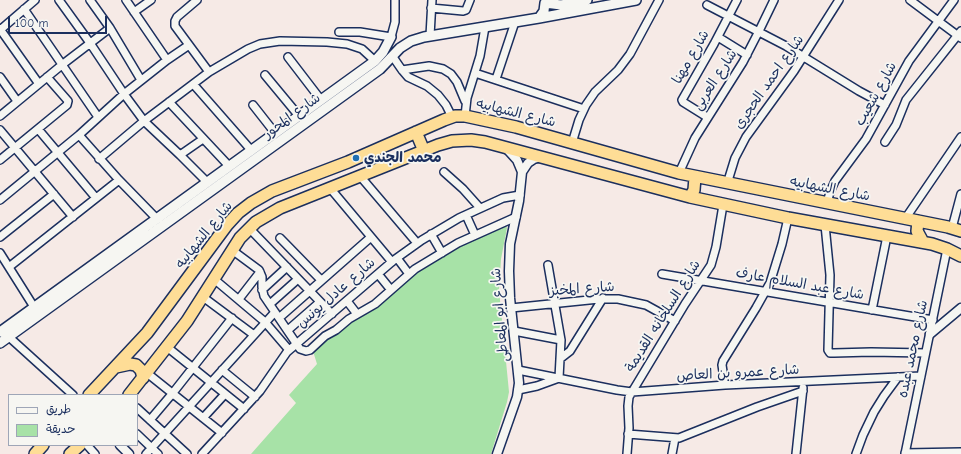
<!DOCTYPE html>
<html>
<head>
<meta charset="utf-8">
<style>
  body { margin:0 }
  #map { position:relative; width:961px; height:454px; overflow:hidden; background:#f6eae6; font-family:"Comic Neue","Playpen Sans Arabic",sans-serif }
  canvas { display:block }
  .legend { position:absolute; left:8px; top:394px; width:130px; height:52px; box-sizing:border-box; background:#f6f6f2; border:1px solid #9ea6b7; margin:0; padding:5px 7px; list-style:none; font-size:12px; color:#1b2f5e }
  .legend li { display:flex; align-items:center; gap:8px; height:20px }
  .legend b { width:20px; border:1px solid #9ea6b7 }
  .scale { position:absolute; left:8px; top:16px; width:99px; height:18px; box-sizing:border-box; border:2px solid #1b2f5e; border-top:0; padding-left:5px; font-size:12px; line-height:14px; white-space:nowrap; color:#1b2f5e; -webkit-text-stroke:3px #f6f6f2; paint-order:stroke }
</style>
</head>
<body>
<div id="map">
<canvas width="961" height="454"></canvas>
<ul class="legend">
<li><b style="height:5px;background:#f6f6f2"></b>طريق</li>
<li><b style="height:11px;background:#a7e2a7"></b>حديقة</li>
</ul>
<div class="scale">100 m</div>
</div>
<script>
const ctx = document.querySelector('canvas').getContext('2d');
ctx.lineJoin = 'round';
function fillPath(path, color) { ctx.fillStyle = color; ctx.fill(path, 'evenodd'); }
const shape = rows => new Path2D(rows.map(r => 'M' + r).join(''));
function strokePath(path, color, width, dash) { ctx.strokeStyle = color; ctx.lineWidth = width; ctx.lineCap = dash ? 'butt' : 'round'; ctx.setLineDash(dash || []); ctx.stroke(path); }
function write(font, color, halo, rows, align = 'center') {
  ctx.font = font + ' "Comic Neue","Playpen Sans Arabic",sans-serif'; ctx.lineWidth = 3.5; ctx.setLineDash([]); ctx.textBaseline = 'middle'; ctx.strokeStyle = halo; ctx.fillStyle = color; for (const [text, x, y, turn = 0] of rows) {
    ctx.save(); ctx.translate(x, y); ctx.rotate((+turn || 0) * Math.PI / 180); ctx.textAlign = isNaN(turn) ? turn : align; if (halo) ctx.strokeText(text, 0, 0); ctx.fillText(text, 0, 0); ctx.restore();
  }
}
fillPath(shape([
  [505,224,507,228,501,259,499,290,509,392,507,402,491,454,251,454,296,403,289,395,317,364,312,348,409,275,461,244]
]), '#a7e2a7');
const minor = shape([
  [59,0,90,43,124,94,144,121,180,155,207,182],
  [90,0,110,28,141,80],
  [126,0,167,60],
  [197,0,177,17,175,21,175,26,209,72],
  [910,0,961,38],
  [707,5,786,46,859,91,885,105],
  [431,8,463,11,466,10,470,0],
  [24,9,98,117],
  [134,12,151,0],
  [0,29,39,84],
  [0,30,35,0],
  [339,32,360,32,391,37,395,22,395,0],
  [430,36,432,0],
  [718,37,747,55],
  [288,57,321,100],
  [393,57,402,70,408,77,427,86,438,95,446,105,452,117],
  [402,70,429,66,443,69,451,74,457,82,465,101],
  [475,73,584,109],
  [265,75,299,116],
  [0,77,17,101],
  [496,79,515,22],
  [194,85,251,150],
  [169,102,229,166],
  [253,105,275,133],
  [0,116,63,64,110,28],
  [465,116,467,98,480,56,485,27],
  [707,117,683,102,682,100,714,44,737,0],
  [38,129,96,198],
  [0,130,73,217],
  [79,135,119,180,157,219],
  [885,142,896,125,906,100,961,31],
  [572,143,579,120,586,105,595,92,618,70,630,54,659,0],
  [180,155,203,139],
  [99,159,144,121,209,72,248,49,260,44,280,41,327,42,347,44,362,49,375,61],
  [0,160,67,105,68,101,47,77],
  [444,172,463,189,480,208],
  [679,173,695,138,743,62,759,31,774,0],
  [360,176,417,243],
  [727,184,735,158,746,137,794,71,839,0],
  [330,188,392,262],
  [0,200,79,135,124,94,167,60,189,45],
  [827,203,830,192,835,181,866,139,909,61,954,0],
  [466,215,475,235],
  [905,219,961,137],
  [825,225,830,275,828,350,830,353,834,353,871,352,925,353],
  [249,228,332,314],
  [952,228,961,194],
  [431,234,442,253],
  [0,237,54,194],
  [280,238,321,280],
  [232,250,259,270,262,277,262,287,264,296,300,349,306,351,310,350,325,336,336,330,349,319,375,304,415,269,458,243,516,217],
  [0,253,34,307],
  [397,258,409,274],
  [548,265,561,340,559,378],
  [9,267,119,180],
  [378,274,391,290],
  [662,274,933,320],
  [214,279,265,322,289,350],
  [262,290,287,267],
  [203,297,254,335],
  [239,299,260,272],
  [347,301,357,314],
  [270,304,298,279],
  [511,308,599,299,618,299,646,305,675,321],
  [872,310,887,236],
  [279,318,371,237],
  [288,330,320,302],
  [514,331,561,340],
  [9,337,73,395],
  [167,347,244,409],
  [561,358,570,351,603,298],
  [222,370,255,397],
  [518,370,617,390,632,392,725,385,921,376],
  [147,373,222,433],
  [725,385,722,365,723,361,756,308,770,283,782,244,788,218],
  [518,390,537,386,559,378],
  [137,408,187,454],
  [203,418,225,394],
  [150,420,172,394,232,318],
  [137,434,158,454],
  [628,434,679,438,757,407,803,391],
  [87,445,95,454],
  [905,453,961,452],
  [146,454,275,312],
  [202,454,260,391,287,352,394,260,422,240,459,218,503,198,520,195],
  [627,454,629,428,628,406,629,397,685,304,711,265,716,247,723,205],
  [672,454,675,438],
  [796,454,803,388],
  [856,454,863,435,874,412,884,396,898,377],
  [905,454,947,249]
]);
const tertiary = shape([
  [522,172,528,163,534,159,541,157],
  [930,334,961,308],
  [120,445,129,454],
  [497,454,517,397,519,383,510,298,509,271,510,244,519,201,522,172,517,160,507,149]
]);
const secondary = shape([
  [539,18,544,11,545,3,561,5,587,0],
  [0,332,375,61,383,52,391,37],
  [0,343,380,69,400,48,411,41,424,37,539,18,636,0]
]);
const trunk = shape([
  [416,132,424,151],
  [690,197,694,190,695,177],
  [918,221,917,231,923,242],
  [116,367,130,364,136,365,141,370,143,378],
  [89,395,147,333,227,225,238,213,251,203,272,191,348,162,444,120,455,116,465,116,516,127,679,173,948,227,961,231],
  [129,395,187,321,240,238,256,222,280,208,438,145,452,141,471,140,485,142,690,197,788,218,932,244,947,249,961,256],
  [35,454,43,445],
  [70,454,80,445]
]);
strokePath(minor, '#1b2f5e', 10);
strokePath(tertiary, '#1b2f5e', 11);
strokePath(secondary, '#1b2f5e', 12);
strokePath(trunk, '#1b2f5e', 14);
strokePath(minor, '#f6f6f2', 7);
strokePath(tertiary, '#f6f6f2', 8);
strokePath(secondary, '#f6f6f2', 9);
strokePath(trunk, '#fedd96', 11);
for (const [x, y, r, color] of [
  [356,158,4,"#1f6fb2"]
]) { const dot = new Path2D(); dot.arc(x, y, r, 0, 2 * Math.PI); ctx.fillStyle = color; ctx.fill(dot); strokePath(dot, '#f6f6f2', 1.5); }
write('14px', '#1b2f5e', '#f6f6f2', [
  ["شارع مهنا",691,57,-60],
  ["شارع العربى",715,80,-57],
  ["شارع احمد الحجرى",769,82,-55],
  ["شارع شعيب",876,94,-61],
  ["شارع الشهابيه",516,113,14],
  ["شارع المحور",292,116,-36],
  ["شارع الشهابيه",830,189,11],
  ["شارع الشهابيه",204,235,-51],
  ["شارع عبد السلام عارف",800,284,10],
  ["شارع المخبز",582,289,-4],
  ["شارع عادل يونس",336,293,-41],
  ["شارع ابو المعاطى",500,315,-95],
  ["شارع السلخانه القديمة",663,316,-58],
  ["شارع محمد عبده",913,349,-78],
  ["شارع عمرو بن العاص",738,373,-3]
]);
write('bold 14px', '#1b2f5e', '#f6f6f2', [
  ["محمد الجندي",364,158]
], 'left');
</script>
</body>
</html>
